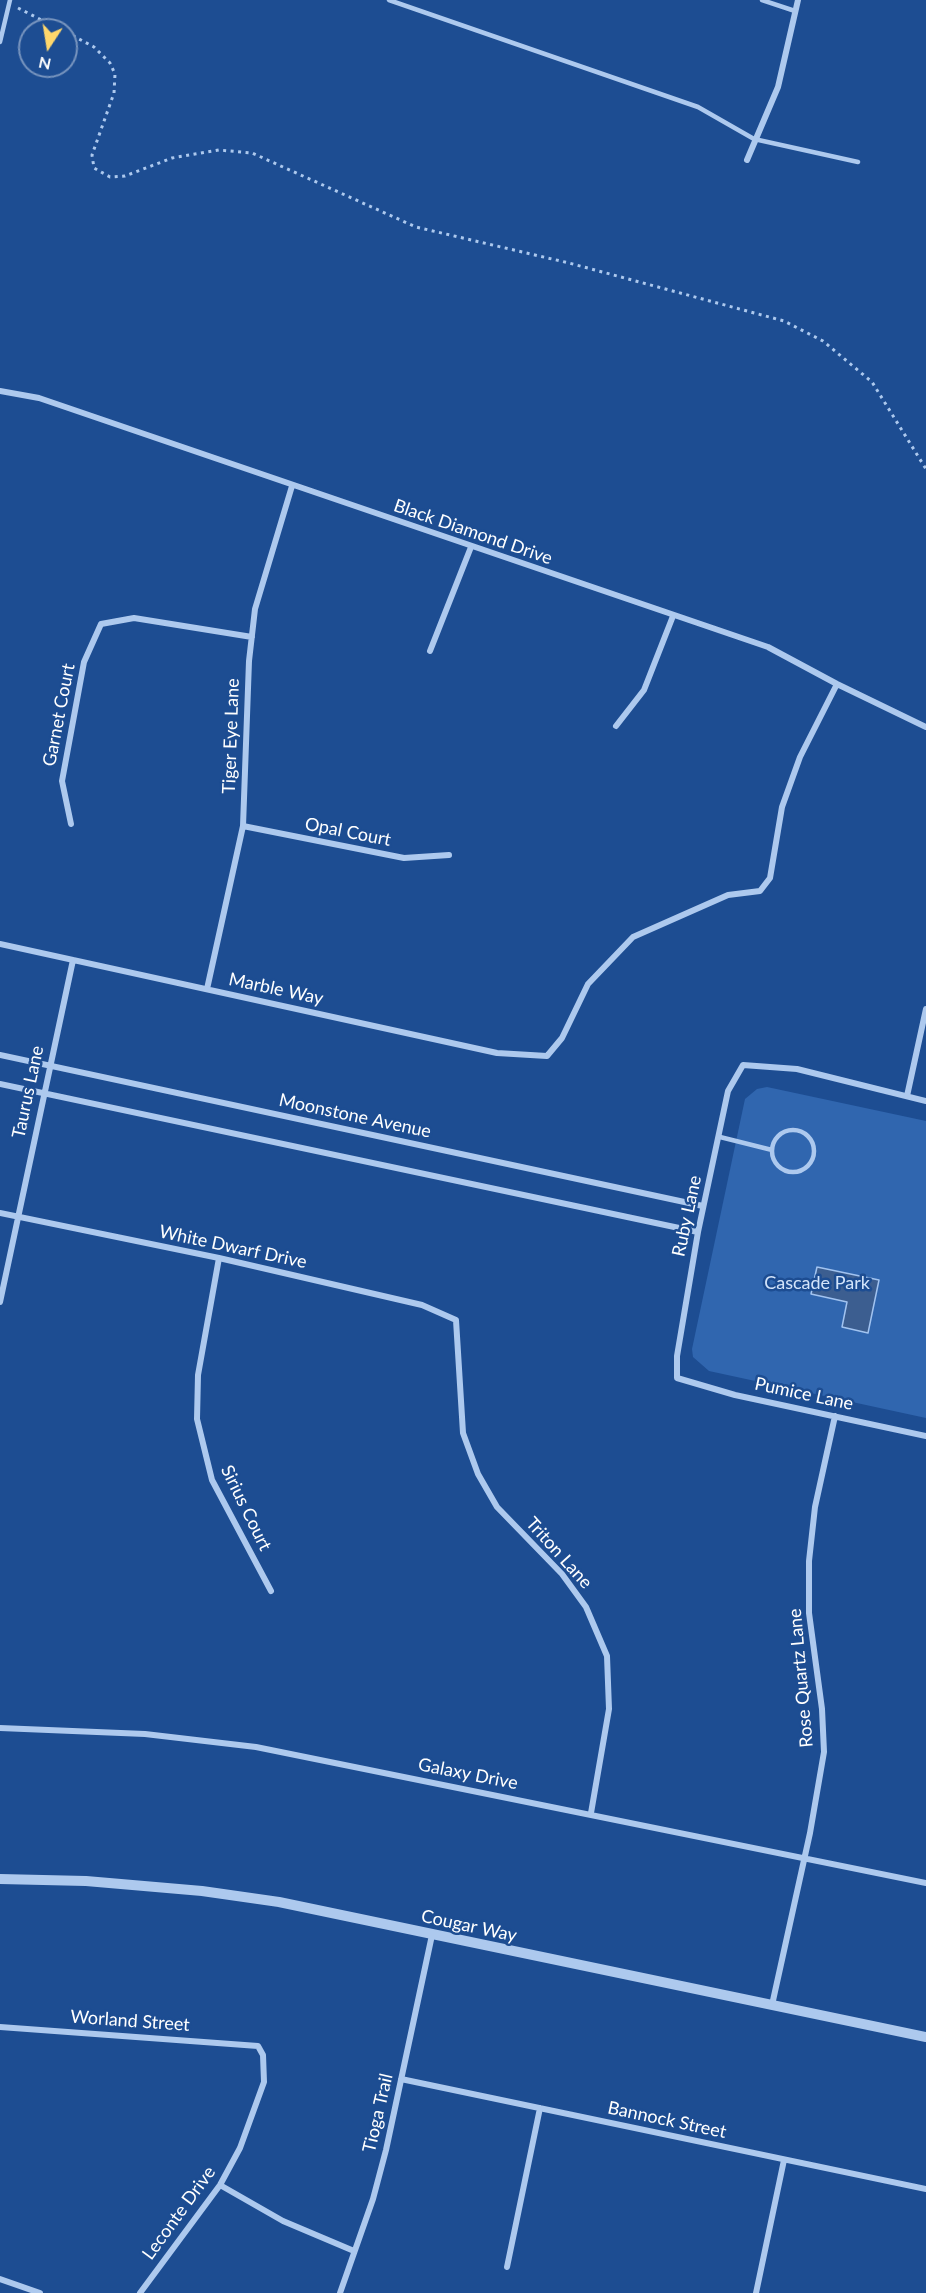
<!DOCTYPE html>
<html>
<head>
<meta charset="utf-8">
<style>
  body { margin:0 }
  #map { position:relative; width:926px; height:2293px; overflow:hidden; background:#1d4d92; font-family:Lato,sans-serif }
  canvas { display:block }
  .north { position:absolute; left:18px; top:18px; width:60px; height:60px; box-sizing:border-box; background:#1d4d92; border:2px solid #7794be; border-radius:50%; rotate:192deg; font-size:16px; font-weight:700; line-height:24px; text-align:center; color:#fff }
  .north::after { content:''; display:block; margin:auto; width:21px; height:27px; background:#fed76c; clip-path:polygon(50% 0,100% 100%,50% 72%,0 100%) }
</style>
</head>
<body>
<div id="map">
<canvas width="926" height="2293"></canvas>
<div class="north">N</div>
</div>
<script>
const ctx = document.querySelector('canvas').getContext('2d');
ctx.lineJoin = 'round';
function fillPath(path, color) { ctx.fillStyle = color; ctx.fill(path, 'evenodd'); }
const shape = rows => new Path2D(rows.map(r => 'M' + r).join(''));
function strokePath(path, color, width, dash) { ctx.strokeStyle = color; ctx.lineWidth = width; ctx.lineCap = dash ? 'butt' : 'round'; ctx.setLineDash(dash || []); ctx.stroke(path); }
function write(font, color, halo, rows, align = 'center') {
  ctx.font = font + ' Lato,sans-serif'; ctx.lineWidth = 5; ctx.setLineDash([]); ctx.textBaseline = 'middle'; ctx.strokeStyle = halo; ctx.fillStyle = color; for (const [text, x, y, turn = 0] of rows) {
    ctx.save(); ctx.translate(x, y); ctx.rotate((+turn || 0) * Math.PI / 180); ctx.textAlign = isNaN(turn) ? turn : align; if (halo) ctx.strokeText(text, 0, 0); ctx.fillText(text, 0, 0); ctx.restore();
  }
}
fillPath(shape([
  [767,1087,926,1121,926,1418,709,1371,693,1357,692,1349,745,1099,757,1089]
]), '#3066af');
const water = shape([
  [817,1267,879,1280,868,1333,842,1327,847,1302,811,1294,817,1267]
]);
fillPath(water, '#3c5e90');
strokePath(water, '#a1c3f0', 1.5);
strokePath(shape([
  [18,8,61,30],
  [66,32,94,47,110,63,115,74,114,93,92,155,94,168,110,177,125,176,172,158,219,150,252,153,416,227,569,263,784,321,823,341,872,382,926,469]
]), '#adc9ee', 3, [3, 4.5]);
strokePath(shape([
  [389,0,698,107,754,139,858,162],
  [762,0,795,11],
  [0,42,10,0],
  '772 1151a21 21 0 1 1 42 0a21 21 0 1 1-42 0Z',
  [720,1137,772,1150]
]), '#adc9ee', 4.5);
strokePath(shape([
  [747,160,778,87,798,0],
  [0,391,39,398,768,647,837,684,926,727],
  [430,651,471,547],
  [616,726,644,690,673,616],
  [71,824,62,781,84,662,101,624,134,618,252,637],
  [243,826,404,858,449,855],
  [0,944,497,1053,547,1056,562,1038,588,984,633,937,728,895,760,891,770,878,782,807,800,757,837,684],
  [207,989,243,826,249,661,255,609,292,486],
  [0,1055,703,1206],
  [0,1084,698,1232],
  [907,1096,926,1009],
  [926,1101,797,1069,743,1065,728,1091,698,1232,677,1356,677,1378,735,1395,926,1436],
  [0,1213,219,1258,422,1305,456,1320,463,1433,478,1474,497,1507,562,1574,586,1607,607,1656,609,1709,591,1813],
  [219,1258,198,1375,197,1419,212,1480,271,1591],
  [0,1302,73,960],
  [0,1728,145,1734,256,1747,926,1883],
  [772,2005,810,1833,824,1752,822,1709,809,1613,809,1561,815,1507,835,1416],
  [0,2027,258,2046,263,2055,264,2082,240,2148,220,2185,140,2293],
  [401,2079,926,2189],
  [220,2185,283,2221,354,2251],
  [507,2267,540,2108],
  [0,2279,40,2293],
  [340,2293,373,2199,386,2150,432,1935],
  [756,2293,784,2160]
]), '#adc9ee', 6);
strokePath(shape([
  [0,1879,86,1881,202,1891,279,1902,926,2037]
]), '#adc9ee', 10);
write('18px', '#fff', '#1d4d92', [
  ["Black Diamond Drive",473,532,19],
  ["Garnet Court",59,715,-79],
  ["Tiger Eye Lane",231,736,-88],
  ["Opal Court",348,832,11],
  ["Marble Way",276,989,12],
  ["Taurus Lane",28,1092,-78],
  ["Moonstone Avenue",355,1116,12],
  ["Ruby Lane",687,1216,-78],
  ["White Dwarf Drive",233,1247,12],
  ["Pumice Lane",804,1394,12],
  ["Sirius Court",246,1508,64],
  ["Triton Lane",559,1553,48],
  ["Rose Quartz Lane",801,1678,-95],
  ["Galaxy Drive",468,1774,11],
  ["Cougar Way",469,1926,12],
  ["Worland Street",130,2021,4],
  ["Tioga Trail",378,2113,-77],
  ["Bannock Street",667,2120,12],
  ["Leconte Drive",179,2213,-54]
]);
write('18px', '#d3e4fa', '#1d4d92', [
  ["Cascade Park",817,1283]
]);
</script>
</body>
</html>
